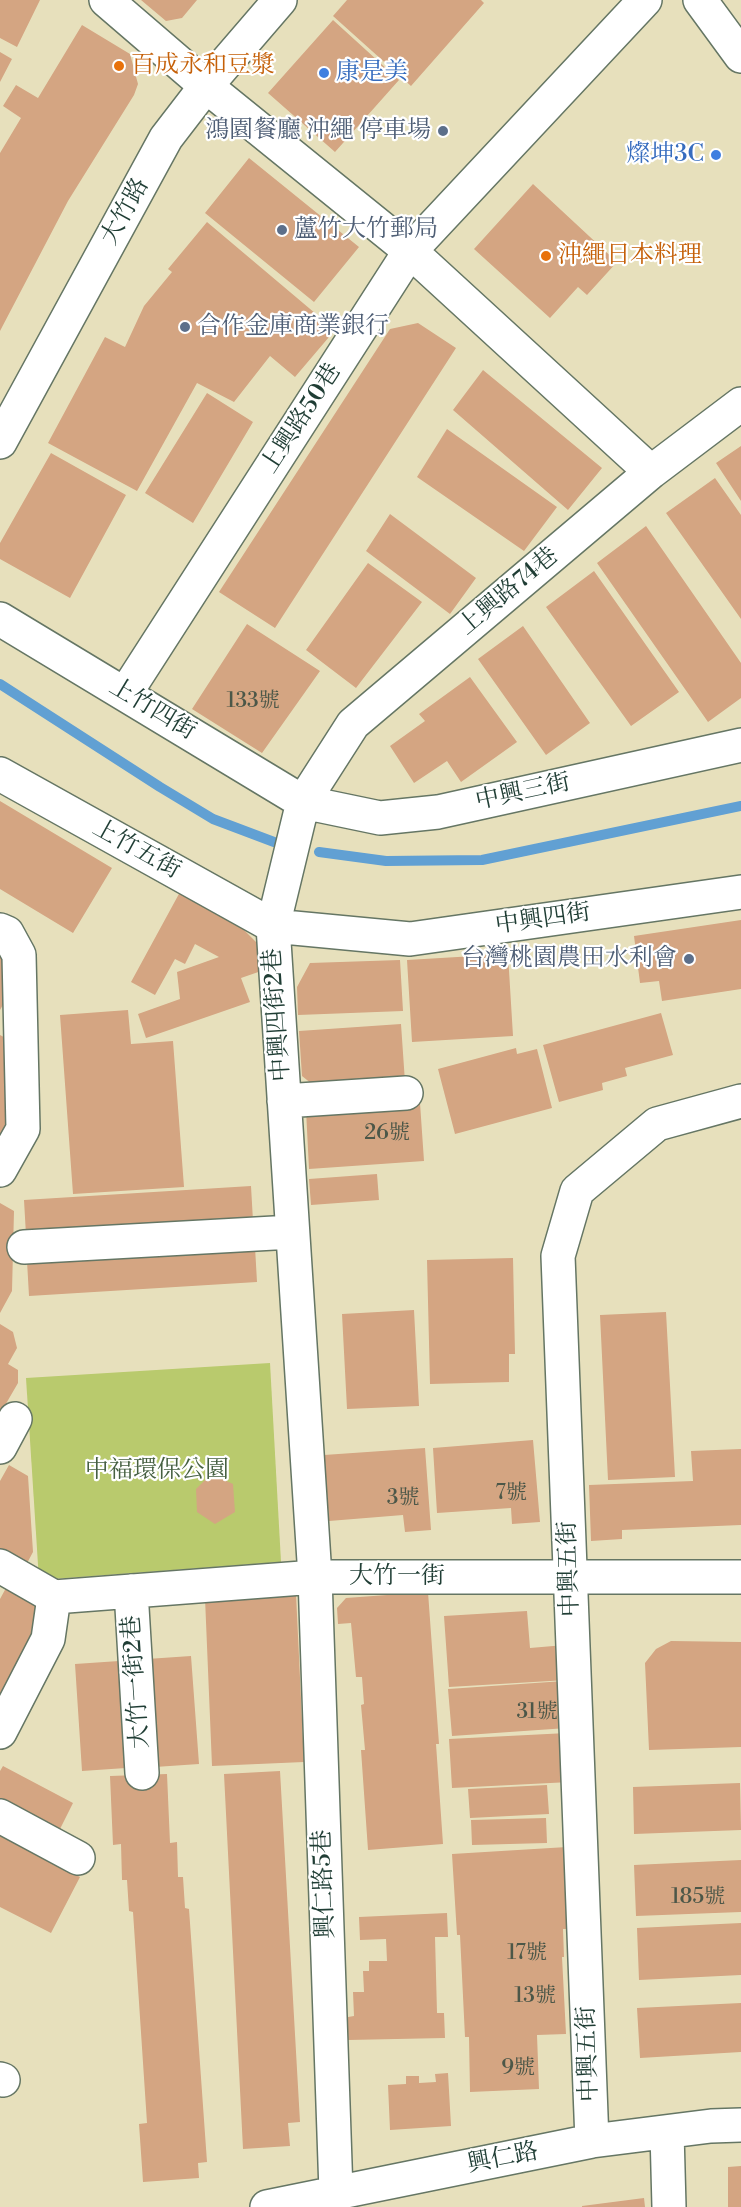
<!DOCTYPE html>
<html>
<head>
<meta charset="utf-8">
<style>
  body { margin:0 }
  canvas { display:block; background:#e7e0bc }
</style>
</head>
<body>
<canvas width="741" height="2207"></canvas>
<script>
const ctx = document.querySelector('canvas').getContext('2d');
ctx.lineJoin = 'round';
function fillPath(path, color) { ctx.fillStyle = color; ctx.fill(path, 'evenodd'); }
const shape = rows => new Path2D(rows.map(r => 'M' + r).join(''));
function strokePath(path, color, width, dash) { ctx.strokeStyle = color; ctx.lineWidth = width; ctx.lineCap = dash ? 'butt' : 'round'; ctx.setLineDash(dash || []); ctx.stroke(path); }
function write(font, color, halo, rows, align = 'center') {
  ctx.font = font + ' "Libre Bodoni","Noto Serif TC",serif'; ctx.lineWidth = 4.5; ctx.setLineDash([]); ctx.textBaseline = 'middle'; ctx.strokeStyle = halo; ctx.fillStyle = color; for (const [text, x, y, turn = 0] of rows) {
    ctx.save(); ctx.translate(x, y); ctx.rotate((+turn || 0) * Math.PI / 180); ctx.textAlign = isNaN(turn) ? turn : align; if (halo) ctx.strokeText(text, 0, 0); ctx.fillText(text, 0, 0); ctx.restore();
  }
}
fillPath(shape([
  [270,1363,281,1562,39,1580,26,1378]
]), '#b9ca6d');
strokePath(shape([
  [0,684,160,787,213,819,274,842],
  [319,852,386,861,482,860,741,806]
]), '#61a0d3', 10);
fillPath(shape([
  [0,0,40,0,17,47,0,38],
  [141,0,197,0,182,18,166,21],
  [347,0,481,0,484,3,411,86,333,16],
  [333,20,399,80,335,152,268,93],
  [82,25,130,54,138,84,134,95,68,201,0,331,0,153,21,118,3,106,16,85,38,98],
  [0,52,12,59,0,82],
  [249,158,359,247,314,302,205,213],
  [533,184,617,262,587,295,578,287,550,318,474,249],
  [207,222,335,330,295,377,270,356,234,402,197,383,137,491,48,443,105,337,125,347,144,306,172,272,168,269],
  [418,323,456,348,275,628,219,592,390,329],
  [483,370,602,468,568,510,453,410],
  [207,393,253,422,193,523,145,493],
  [447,429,557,507,524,551,417,477],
  [741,446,741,501,716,463],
  [51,453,126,495,70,598,0,559,0,543],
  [715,478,741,515,741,619,666,513],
  [390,514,476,578,450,614,366,551],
  [646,526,741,663,741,698,708,722,597,563],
  [368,563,422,602,356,688,306,650],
  [594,571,679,692,631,726,546,607],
  [247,624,320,671,262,753,192,709],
  [523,626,590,723,546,755,478,659],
  [470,677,517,742,461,782,447,761,414,783,390,746,425,721,419,714],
  [0,801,112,868,73,933,0,889],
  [180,892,237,923,257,943,267,969,241,978,250,1002,146,1038,138,1014,180,999,177,972,219,957,195,944,185,964,175,959,155,995,131,982],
  [741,920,741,989,662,1001,659,981,640,983,634,936],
  [0,947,16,982,0,1010],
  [508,954,513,1036,412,1042,407,960],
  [400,960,403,1011,298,1015,297,987,310,963],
  [128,1010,131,1044,173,1041,184,1187,73,1194,60,1015],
  [661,1013,673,1055,625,1068,627,1076,602,1083,603,1090,559,1102,543,1045],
  [401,1024,405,1082,317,1088,302,1076,299,1031],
  [0,1035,15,1043,16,1117,0,1145],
  [516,1048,517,1054,537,1049,552,1108,455,1134,438,1069],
  [420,1103,424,1161,309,1169,306,1110],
  [377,1174,379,1200,311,1205,309,1179],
  [251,1186,253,1221,26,1235,24,1200],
  [0,1203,14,1211,12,1291,0,1313],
  [255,1247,257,1282,29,1296,27,1261],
  [513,1258,515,1354,509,1354,509,1382,430,1384,427,1260],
  [414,1310,419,1406,347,1409,342,1314],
  [666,1312,675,1477,608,1480,600,1315],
  [0,1324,13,1332,17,1348,8,1364,18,1370,18,1383,0,1414],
  [533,1440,540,1522,512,1524,511,1508,437,1513,433,1448],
  [425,1448,431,1530,405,1532,403,1515,329,1521,324,1455],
  [741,1449,741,1525,622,1530,622,1539,591,1541,589,1485,693,1481,691,1451],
  [9,1465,28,1476,33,1552,25,1567,0,1553,0,1481],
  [211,1474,233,1484,235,1512,215,1524,197,1512,196,1489],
  [6,1588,50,1612,0,1706,0,1599],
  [428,1592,439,1744,436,1744,443,1844,368,1850,361,1750,365,1750,361,1705,364,1704,362,1677,356,1677,351,1623,338,1624,337,1608,346,1598],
  [296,1594,304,1762,212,1766,205,1598],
  [527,1611,530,1648,565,1645,567,1680,449,1687,444,1616],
  [671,1641,741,1642,741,1747,649,1750,645,1663,656,1649],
  [191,1656,199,1764,155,1767,147,1659],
  [119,1661,126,1768,82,1771,75,1664],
  [564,1681,567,1728,452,1736,448,1689],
  [567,1733,570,1782,452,1788,449,1739],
  [3,1766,73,1803,57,1835,0,1805,0,1771],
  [280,1771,300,2122,288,2123,290,2146,243,2149,224,1774],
  [167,1774,170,1843,177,1842,178,1877,183,1877,185,1908,189,1909,207,2162,198,2163,199,2178,143,2182,139,2124,147,2123,133,1912,129,1911,127,1880,122,1880,121,1844,113,1845,110,1776],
  [740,1783,741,1830,634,1834,633,1787],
  [547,1785,549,1814,470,1818,468,1789],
  [546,1818,547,1843,472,1845,471,1820],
  [0,1836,80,1877,51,1933,0,1907],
  [567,1847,572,1929,563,1929,564,1957,562,1957,566,2034,537,2035,539,2089,470,2092,469,2037,465,2037,460,1935,457,1935,452,1854],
  [741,1860,741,1912,636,1916,634,1865],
  [447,1913,448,1937,435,1937,437,2013,444,2013,445,2038,348,2040,348,2017,354,2016,353,1992,364,1992,363,1971,369,1971,369,1961,387,1961,386,1939,360,1940,359,1917],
  [741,1923,741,1975,639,1980,637,1928],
  [741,2003,741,2052,640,2058,637,2008],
  [448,2073,451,2126,390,2130,388,2085,406,2084,406,2076,419,2076,419,2083,436,2082,435,2074],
  [741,2166,741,2207,728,2207,728,2167],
  [644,2198,645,2207,582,2207,582,2206]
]), '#d4a582');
const minor = shape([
  [106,0,206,86,410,251,651,472],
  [700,0,741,56],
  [0,619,303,802,380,818,438,812,741,745],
  [125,694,410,251,645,0],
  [0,774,273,926,410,939,741,892],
  [0,930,7,933,19,955,23,1129,0,1170],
  [284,1101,406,1093],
  [24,1247,292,1232],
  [0,1447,15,1419],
  [0,1566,54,1597],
  [131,1591,142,1773],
  [54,1597,315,1577,741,1577],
  [0,1732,48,1639,54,1597],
  [0,1816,78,1858],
  [0,2079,3,2080],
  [667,2132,669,2207],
  [592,2141,558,1256,577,1191,657,1124,741,1101],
  [336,2192,315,1577,273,926,303,802,353,724,651,472,741,404],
  [267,2207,592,2141,711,2126,741,2125]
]);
const major = shape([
  [0,442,166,138,206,86,280,0]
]);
strokePath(minor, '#657664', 36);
strokePath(major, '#657664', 36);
strokePath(minor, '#fff', 33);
strokePath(major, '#fff', 33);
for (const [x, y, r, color] of [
  [119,66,6,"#e8710a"],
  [324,73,6,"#3f7fe0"],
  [443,131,6,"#5c6f8a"],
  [716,155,6,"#3f7fe0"],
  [282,230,6,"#5c6f8a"],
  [546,256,6,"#e8710a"],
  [185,327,6,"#5c6f8a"],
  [689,959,6,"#5c6f8a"]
]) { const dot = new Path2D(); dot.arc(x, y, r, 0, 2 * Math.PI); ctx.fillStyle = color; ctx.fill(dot); strokePath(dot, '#fff', 2); }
write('21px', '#4c5748', null, [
  ["133號",253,702],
  ["26號",387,1134],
  ["7號",511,1494],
  ["3號",403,1499],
  ["31號",537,1713],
  ["185號",698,1898],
  ["17號",527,1954],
  ["13號",535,1997],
  ["9號",518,2069]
]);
write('24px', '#c56008', '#fff', [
  ["百成永和豆漿",131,66],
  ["沖繩日本料理",558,256]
], 'left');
write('24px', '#366cbe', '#fff', [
  ["康是美",336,73],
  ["燦坤3C",704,155,"right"]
], 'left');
write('24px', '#4e5e75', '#fff', [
  ["鴻園餐廳 沖繩 停車場",431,131],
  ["蘆竹大竹郵局",294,230,"left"],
  ["合作金庫商業銀行",197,327,"left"],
  ["台灣桃園農田水利會",677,959]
], 'right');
write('24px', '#1f3d34', '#fff', [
  ["大竹路",126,212,-61],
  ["上興路50巷",302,419,-57],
  ["上興路74巷",509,592,-40],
  ["上竹四街",152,710,31],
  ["中興三街",523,793,-12],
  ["上竹五街",136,850,29],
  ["中興四街",543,920,-8],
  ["中興四街2巷",278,1015,-94],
  ["中興五街",570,1569,-92],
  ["大竹一街",397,1577],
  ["大竹一街2巷",137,1682,-94],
  ["興仁路5巷",325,1884,-92],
  ["中興五街",589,2054,-92],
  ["興仁路",503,2159,-11]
]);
write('24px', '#466042', '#fff', [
  ["中福環保公園",157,1471]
]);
</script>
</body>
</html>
